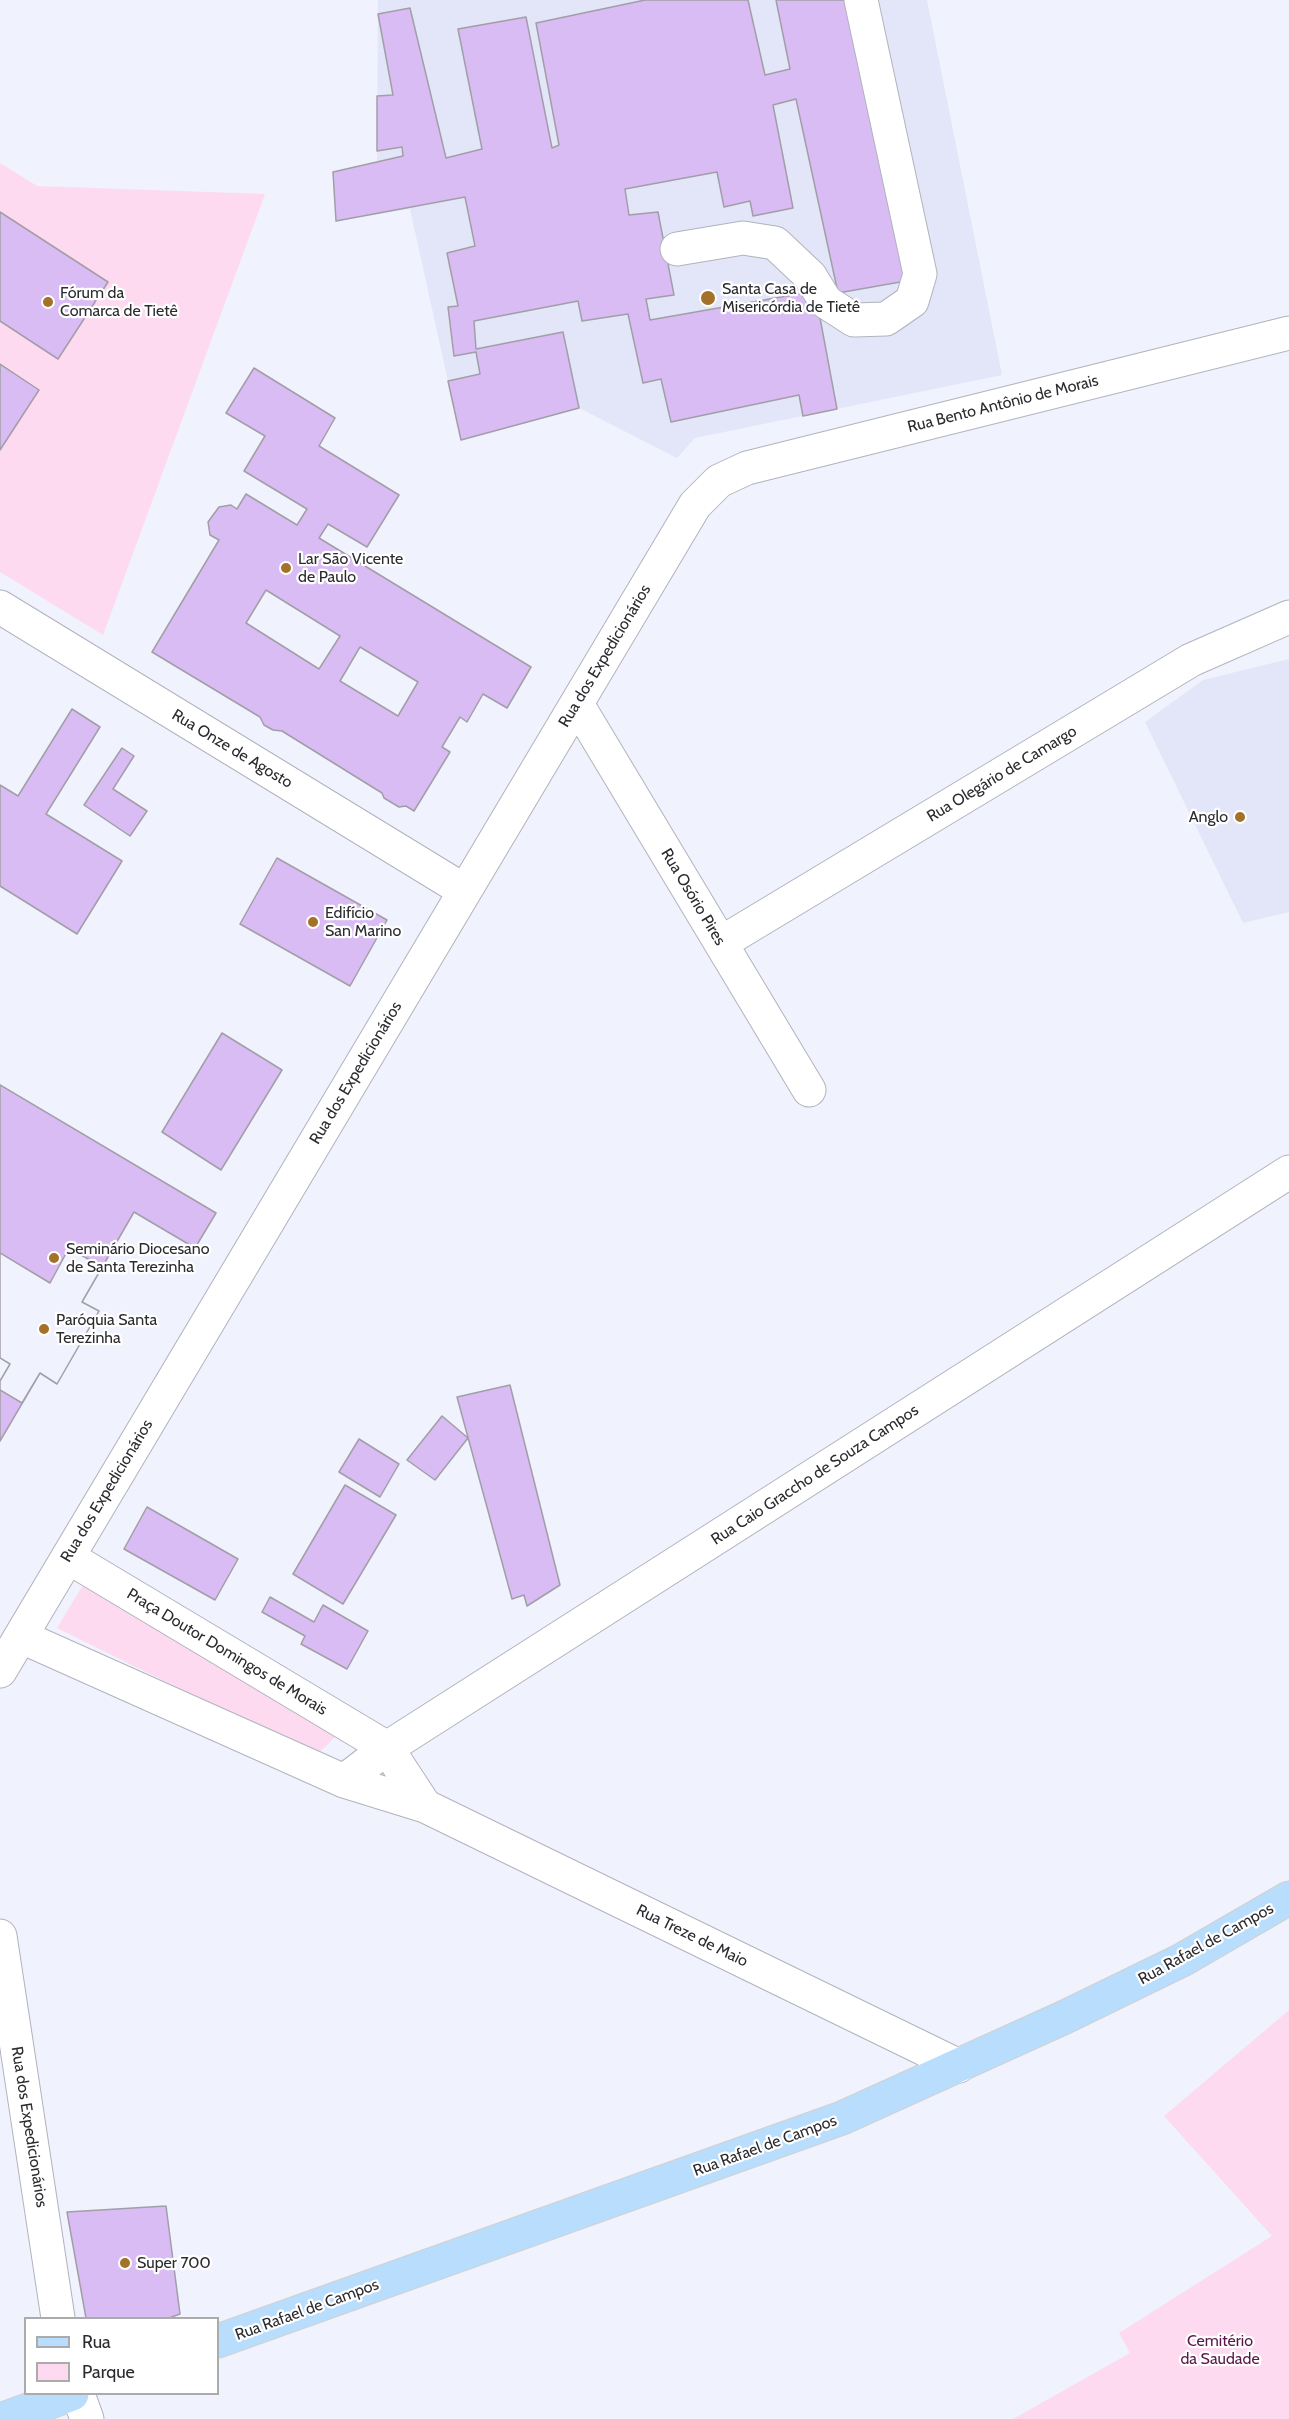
<!DOCTYPE html>
<html>
<head>
<meta charset="utf-8">
<style>
  body { margin:0 }
  #map { position:relative; width:1289px; height:2419px; overflow:hidden; background:#f0f2fd; font-family:Cabin,sans-serif }
  canvas { display:block }
  .legend { position:absolute; left:24px; top:2317px; width:195px; height:78px; box-sizing:border-box; background:#fff; border:2px solid #ababac; margin:0; padding:8px 10px; list-style:none; font-size:18px; color:#2c2c30 }
  .legend li { display:flex; align-items:center; gap:12px; height:30px }
  .legend b { width:30px; border:2px solid #ababac }
</style>
</head>
<body>
<div id="map">
<canvas width="1289" height="2419"></canvas>
<ul class="legend">
<li><b style="height:8px;background:#b8ddfd"></b>Rua</li>
<li><b style="height:16px;background:#fddaf0"></b>Parque</li>
</ul>
</div>
<script>
const ctx = document.querySelector('canvas').getContext('2d');
ctx.lineJoin = 'round';
function fillPath(path, color) { ctx.fillStyle = color; ctx.fill(path, 'evenodd'); }
const shape = rows => new Path2D(rows.map(r => 'M' + r).join(''));
function strokePath(path, color, width, dash) { ctx.strokeStyle = color; ctx.lineWidth = width; ctx.lineCap = dash ? 'butt' : 'round'; ctx.setLineDash(dash || []); ctx.stroke(path); }
function write(font, color, halo, rows, align = 'center') {
  ctx.font = font + ' Cabin,sans-serif'; ctx.lineWidth = 4.5; ctx.setLineDash([]); ctx.textBaseline = 'middle'; ctx.strokeStyle = halo; ctx.fillStyle = color; for (const [text, x, y, turn = 0] of rows) {
    ctx.save(); ctx.translate(x, y); ctx.rotate((+turn || 0) * Math.PI / 180); ctx.textAlign = isNaN(turn) ? turn : align; if (halo) ctx.strokeText(text, 0, 0); ctx.fillText(text, 0, 0); ctx.restore();
  }
}
fillPath(shape([
  [378,0,927,0,1002,375,695,438,677,458,579,408,461,440,410,209,336,221,333,172,377,163],
  [1289,659,1289,912,1243,923,1145,722,1203,680]
]), '#e3e6f8');
fillPath(shape([
  [0,163,37,186,265,194,103,635,0,572],
  [83,1585,338,1734,316,1756,57,1628],
  [1289,2010,1289,2419,1013,2419,1130,2353,1119,2333,1272,2236,1164,2116]
]), '#fddaf0');
const building = shape([
  [645,0,748,0,765,75,790,69,776,0,849,0,906,281,838,293,796,99,773,105,793,208,753,216,750,201,724,207,717,172,625,189,629,215,658,212,674,295,646,299,650,320,815,291,837,409,803,416,799,395,671,422,661,379,643,383,628,314,582,321,578,301,474,321,476,349,563,332,579,408,461,440,448,381,480,374,476,352,454,356,448,307,458,306,447,253,475,246,465,197,336,221,333,172,403,156,402,147,377,151,377,96,393,95,378,14,410,8,446,158,482,149,458,29,526,17,552,148,559,145,536,23,645,0],
  [0,212,108,282,58,359,0,321,0,212],
  [0,364,39,390,0,450,0,364],
  [254,368,335,418,319,446,399,495,367,547,328,524,319,538,531,667,507,708,483,694,467,722,460,717,442,747,450,752,414,811,406,806,399,807,384,798,382,793,282,731,273,730,264,725,260,717,152,652,219,540,210,535,208,522,219,507,231,505,237,509,246,494,297,525,307,509,244,471,265,436,226,413,254,368],
  [266,590,340,636,319,669,246,623,266,590],
  [360,647,418,682,398,716,340,681,360,647],
  [72,709,100,727,46,814,122,861,77,934,0,886,0,785,18,796,72,709],
  [122,748,134,756,113,789,147,811,130,836,84,805,122,748],
  [277,858,387,920,350,986,240,924,277,858],
  [222,1033,282,1070,221,1170,162,1132,222,1033],
  [0,1085,216,1213,195,1248,134,1212,82,1302,99,1311,57,1384,40,1373,0,1441,0,1381,10,1364,0,1358,0,1085],
  [69,1248,102,1267,82,1302,99,1311,57,1384,40,1373,22,1403,0,1390,0,1381,10,1364,0,1358,0,1253,50,1283,69,1248],
  [510,1385,560,1585,527,1606,524,1595,512,1599,457,1397,510,1385],
  [442,1416,468,1438,435,1480,407,1460,442,1416],
  [359,1439,399,1464,380,1497,339,1472,359,1439],
  [345,1485,396,1515,343,1604,293,1574,345,1485],
  [147,1507,238,1559,215,1600,124,1549,147,1507],
  [270,1597,314,1622,323,1605,368,1631,347,1669,301,1644,305,1636,262,1612,270,1597],
  [166,2206,180,2314,169,2318,86,2318,67,2212,166,2206]
]);
fillPath(building, '#d9bcf4');
strokePath(building, '#a29ea7', 1.5);
const minor = shape([
  [677,249,743,238,775,243,810,276,826,302,854,320,886,319,912,301,920,274,861,0],
  [0,607,465,891],
  [577,704,809,1090],
  [721,943,1191,660,1289,617],
  [68,1557,387,1748,425,1806],
  [22,1637,344,1781,425,1806,959,2066],
  [0,1671,695,505,719,481,747,468,1289,333],
  [344,1781,387,1748,1289,1172],
  [0,1936,58,2318],
  [78,2394,87,2419]
]);
const major = shape([
  [218,2341,842,2118,1065,2017,1182,1960,1289,1898],
  [3,2419,72,2394]
]);
strokePath(minor, '#b1b3bd', 35);
strokePath(major, '#d1d1d1', 35);
strokePath(minor, '#fff', 33);
strokePath(major, '#b8ddfd', 33);
for (const [x, y, r, color] of [
  [708,298,8,"#a37127"],
  [48,302,6,"#a37127"],
  [286,568,6,"#a37127"],
  [1240,817,6,"#a37127"],
  [313,922,6,"#a37127"],
  [54,1258,6,"#a37127"],
  [44,1329,6,"#a37127"],
  [125,2263,6,"#a37127"]
]) { const dot = new Path2D(); dot.arc(x, y, r, 0, 2 * Math.PI); ctx.fillStyle = color; ctx.fill(dot); strokePath(dot, '#fff', 2); }
write('16px', '#2c2c30', '#fff', [
  ["Santa Casa de",722,289],
  ["Misericórdia de Tietê",722,307],
  ["Fórum da",60,293],
  ["Comarca de Tietê",60,311],
  ["Lar São Vicente",298,559],
  ["de Paulo",298,577],
  ["Anglo",1228,817,"right"],
  ["Edifício",325,913],
  ["San Marino",325,931],
  ["Seminário Diocesano",66,1249],
  ["de Santa Terezinha",66,1267],
  ["Paróquia Santa",56,1320],
  ["Terezinha",56,1338],
  ["Super 700",137,2263]
], 'left');
write('16px', '#2c2c30', '#fff', [
  ["Rua Bento Antônio de Morais",1003,404,-14],
  ["Rua dos Expedicionários",605,656,-59],
  ["Rua Onze de Agosto",232,749,31],
  ["Rua Olegário de Camargo",1002,774,-31],
  ["Rua Osório Pires",693,897,59],
  ["Rua dos Expedicionários",356,1073,-59],
  ["Rua Caio Graccho de Souza Campos",815,1475,-33],
  ["Rua dos Expedicionários",107,1491,-59],
  ["Praça Doutor Domingos de Morais",227,1652,31],
  ["Rua Treze de Maio",692,1936,26],
  ["Rua Rafael de Campos",1206,1944,-29],
  ["Rua dos Expedicionários",29,2127,81],
  ["Rua Rafael de Campos",765,2146,-20],
  ["Rua Rafael de Campos",307,2310,-20]
]);
write('16px', '#591849', '#fff', [
  ["Cemitério",1220,2341],
  ["da Saudade",1220,2359]
]);
</script>
</body>
</html>
